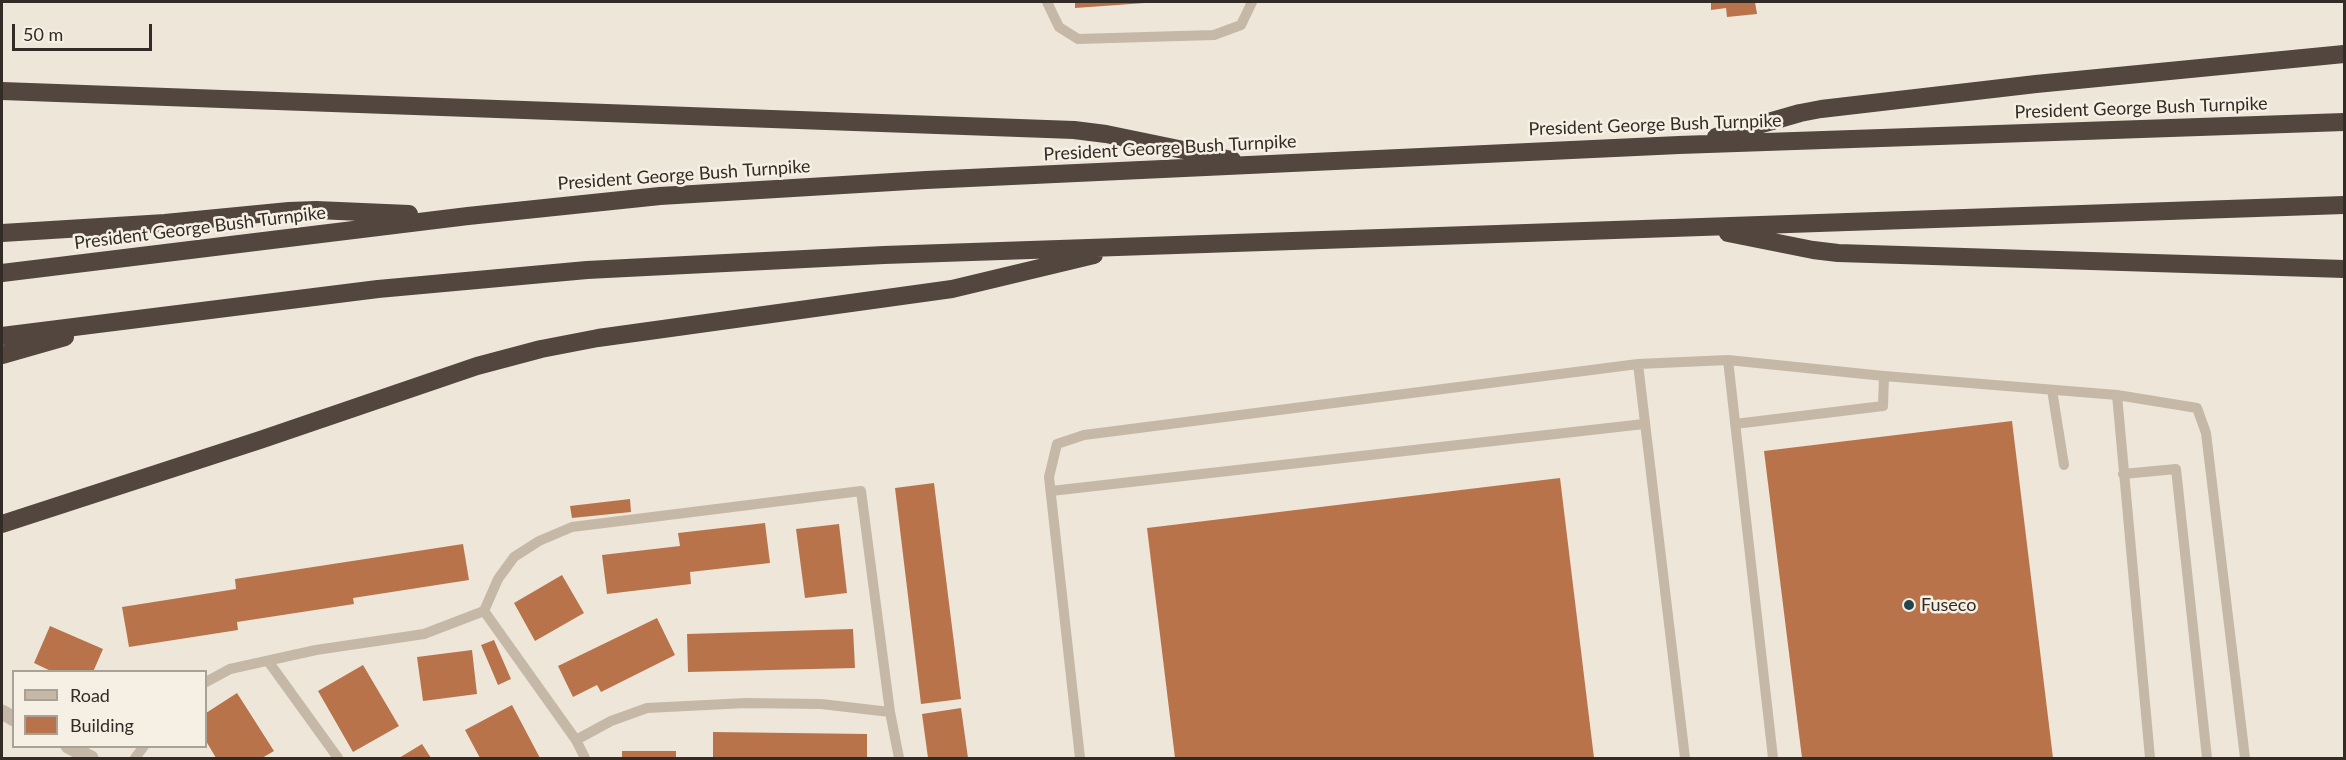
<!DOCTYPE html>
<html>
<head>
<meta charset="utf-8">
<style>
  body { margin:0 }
  #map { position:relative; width:2346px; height:760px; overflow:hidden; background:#eee6d9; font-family:Lato,sans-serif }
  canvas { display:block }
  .frame { position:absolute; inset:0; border:3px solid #322b26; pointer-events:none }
  .legend { position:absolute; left:12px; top:670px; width:195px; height:78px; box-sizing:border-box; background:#f6f0e4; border:2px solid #a8a198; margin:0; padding:8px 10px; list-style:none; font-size:18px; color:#322b26 }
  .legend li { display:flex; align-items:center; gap:12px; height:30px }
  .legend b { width:30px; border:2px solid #a8a198 }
  .scale { position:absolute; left:12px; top:24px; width:140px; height:27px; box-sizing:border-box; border:3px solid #322b26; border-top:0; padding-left:8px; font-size:18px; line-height:21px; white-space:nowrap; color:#322b26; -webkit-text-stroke:4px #f6f0e4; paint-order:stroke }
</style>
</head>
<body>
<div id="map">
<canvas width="2346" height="760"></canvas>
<div class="frame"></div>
<ul class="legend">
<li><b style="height:8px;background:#c5b8a6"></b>Road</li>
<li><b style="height:16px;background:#b9734b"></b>Building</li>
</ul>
<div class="scale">50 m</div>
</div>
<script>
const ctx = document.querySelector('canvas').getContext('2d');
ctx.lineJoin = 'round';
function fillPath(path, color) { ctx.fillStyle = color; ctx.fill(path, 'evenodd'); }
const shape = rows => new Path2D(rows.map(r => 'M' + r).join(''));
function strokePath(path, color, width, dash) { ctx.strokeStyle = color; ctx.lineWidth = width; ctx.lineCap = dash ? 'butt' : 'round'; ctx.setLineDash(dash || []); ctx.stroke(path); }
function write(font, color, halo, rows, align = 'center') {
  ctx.font = font + ' Lato,sans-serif'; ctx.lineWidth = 5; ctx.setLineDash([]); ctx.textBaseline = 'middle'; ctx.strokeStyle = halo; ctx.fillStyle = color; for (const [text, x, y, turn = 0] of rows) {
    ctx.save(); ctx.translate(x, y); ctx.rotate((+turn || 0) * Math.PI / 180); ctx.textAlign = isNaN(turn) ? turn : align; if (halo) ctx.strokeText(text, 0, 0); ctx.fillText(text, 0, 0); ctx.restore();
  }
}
fillPath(shape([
  [1075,2,1145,2,1145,3,1075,8],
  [1711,2,1755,2,1757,14,1727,17,1726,8,1711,10],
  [2012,421,2053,758,1802,758,1764,451],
  [1560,478,1594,758,1175,758,1147,528],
  [934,483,961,699,921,704,895,488],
  [630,499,631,512,572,518,570,506],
  [765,523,770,563,690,572,691,584,607,594,602,555,680,546,678,533],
  [839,524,847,593,805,598,796,529],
  [463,544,469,580,353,598,354,604,237,622,238,630,129,647,122,607,236,589,235,579],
  [562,575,584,613,535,641,514,603],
  [657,618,675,655,601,692,597,685,573,697,558,666],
  [50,626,103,649,93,672,53,672,34,663],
  [853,629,855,668,688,672,687,634],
  [494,640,511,679,498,685,481,645],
  [472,650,477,694,423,701,417,657],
  [363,665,399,726,353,752,318,691],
  [237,693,274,751,262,758,216,758,206,741,206,713],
  [512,705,540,758,480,758,465,730],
  [961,708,968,758,928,758,922,714],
  [713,732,867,734,867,758,713,758],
  [422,744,431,758,399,758],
  [622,751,676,751,676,758,622,758]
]), '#b9734b');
strokePath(shape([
  [1047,2,1059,27,1078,39,1214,35,1241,25,1252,2],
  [1638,364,1685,758],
  [2052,390,2064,465],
  [2117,395,2150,758],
  [1735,424,1883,406,1884,376],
  [2123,474,2176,469,2207,758],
  [1051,491,1644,424],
  [268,661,338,758],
  [206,682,230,669,316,650,424,634,484,611],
  [576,740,611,721,647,708,746,703,821,704,890,712],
  [135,758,144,746],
  [585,758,576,740,484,611,498,579,514,557,539,541,572,527,861,491,890,712,899,758],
  [1080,758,1049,477,1057,444,1084,435,1638,364,1728,360],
  [1773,758,1728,360,1884,376,2117,395,2197,408,2206,433,2245,758]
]), '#c5b8a6', 10);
strokePath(shape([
  [2,712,14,719],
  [68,746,91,758]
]), '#c5b8a6', 15);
strokePath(shape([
  [2,91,1074,130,1106,134,1232,160],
  [1716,137,1800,113,1821,109,2036,84,2344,54],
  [2,233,165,223,289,211,316,210,409,214],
  [1728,233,1813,250,1838,253,2344,269],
  [2,273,468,216,660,196,926,180,1679,145,2344,122],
  [2,336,378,289,587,270,884,255,2344,205],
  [2,355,65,337],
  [2,524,260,440,477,366,541,349,598,338,952,289,1094,255]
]), '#52463e', 18);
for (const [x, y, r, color] of [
  [1909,605,6,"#20464f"]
]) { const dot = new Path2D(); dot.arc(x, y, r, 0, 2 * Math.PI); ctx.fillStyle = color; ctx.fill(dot); strokePath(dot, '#f6f0e4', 2); }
write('18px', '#322b26', '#f6f0e4', [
  ["President George Bush Turnpike",2141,108,-2],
  ["President George Bush Turnpike",1655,125,-2],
  ["President George Bush Turnpike",1170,148,-3],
  ["President George Bush Turnpike",684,175,-4],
  ["President George Bush Turnpike",200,228,-7]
]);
write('18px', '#322b26', '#f6f0e4', [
  ["Fuseco",1921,605]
], 'left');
</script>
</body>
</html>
